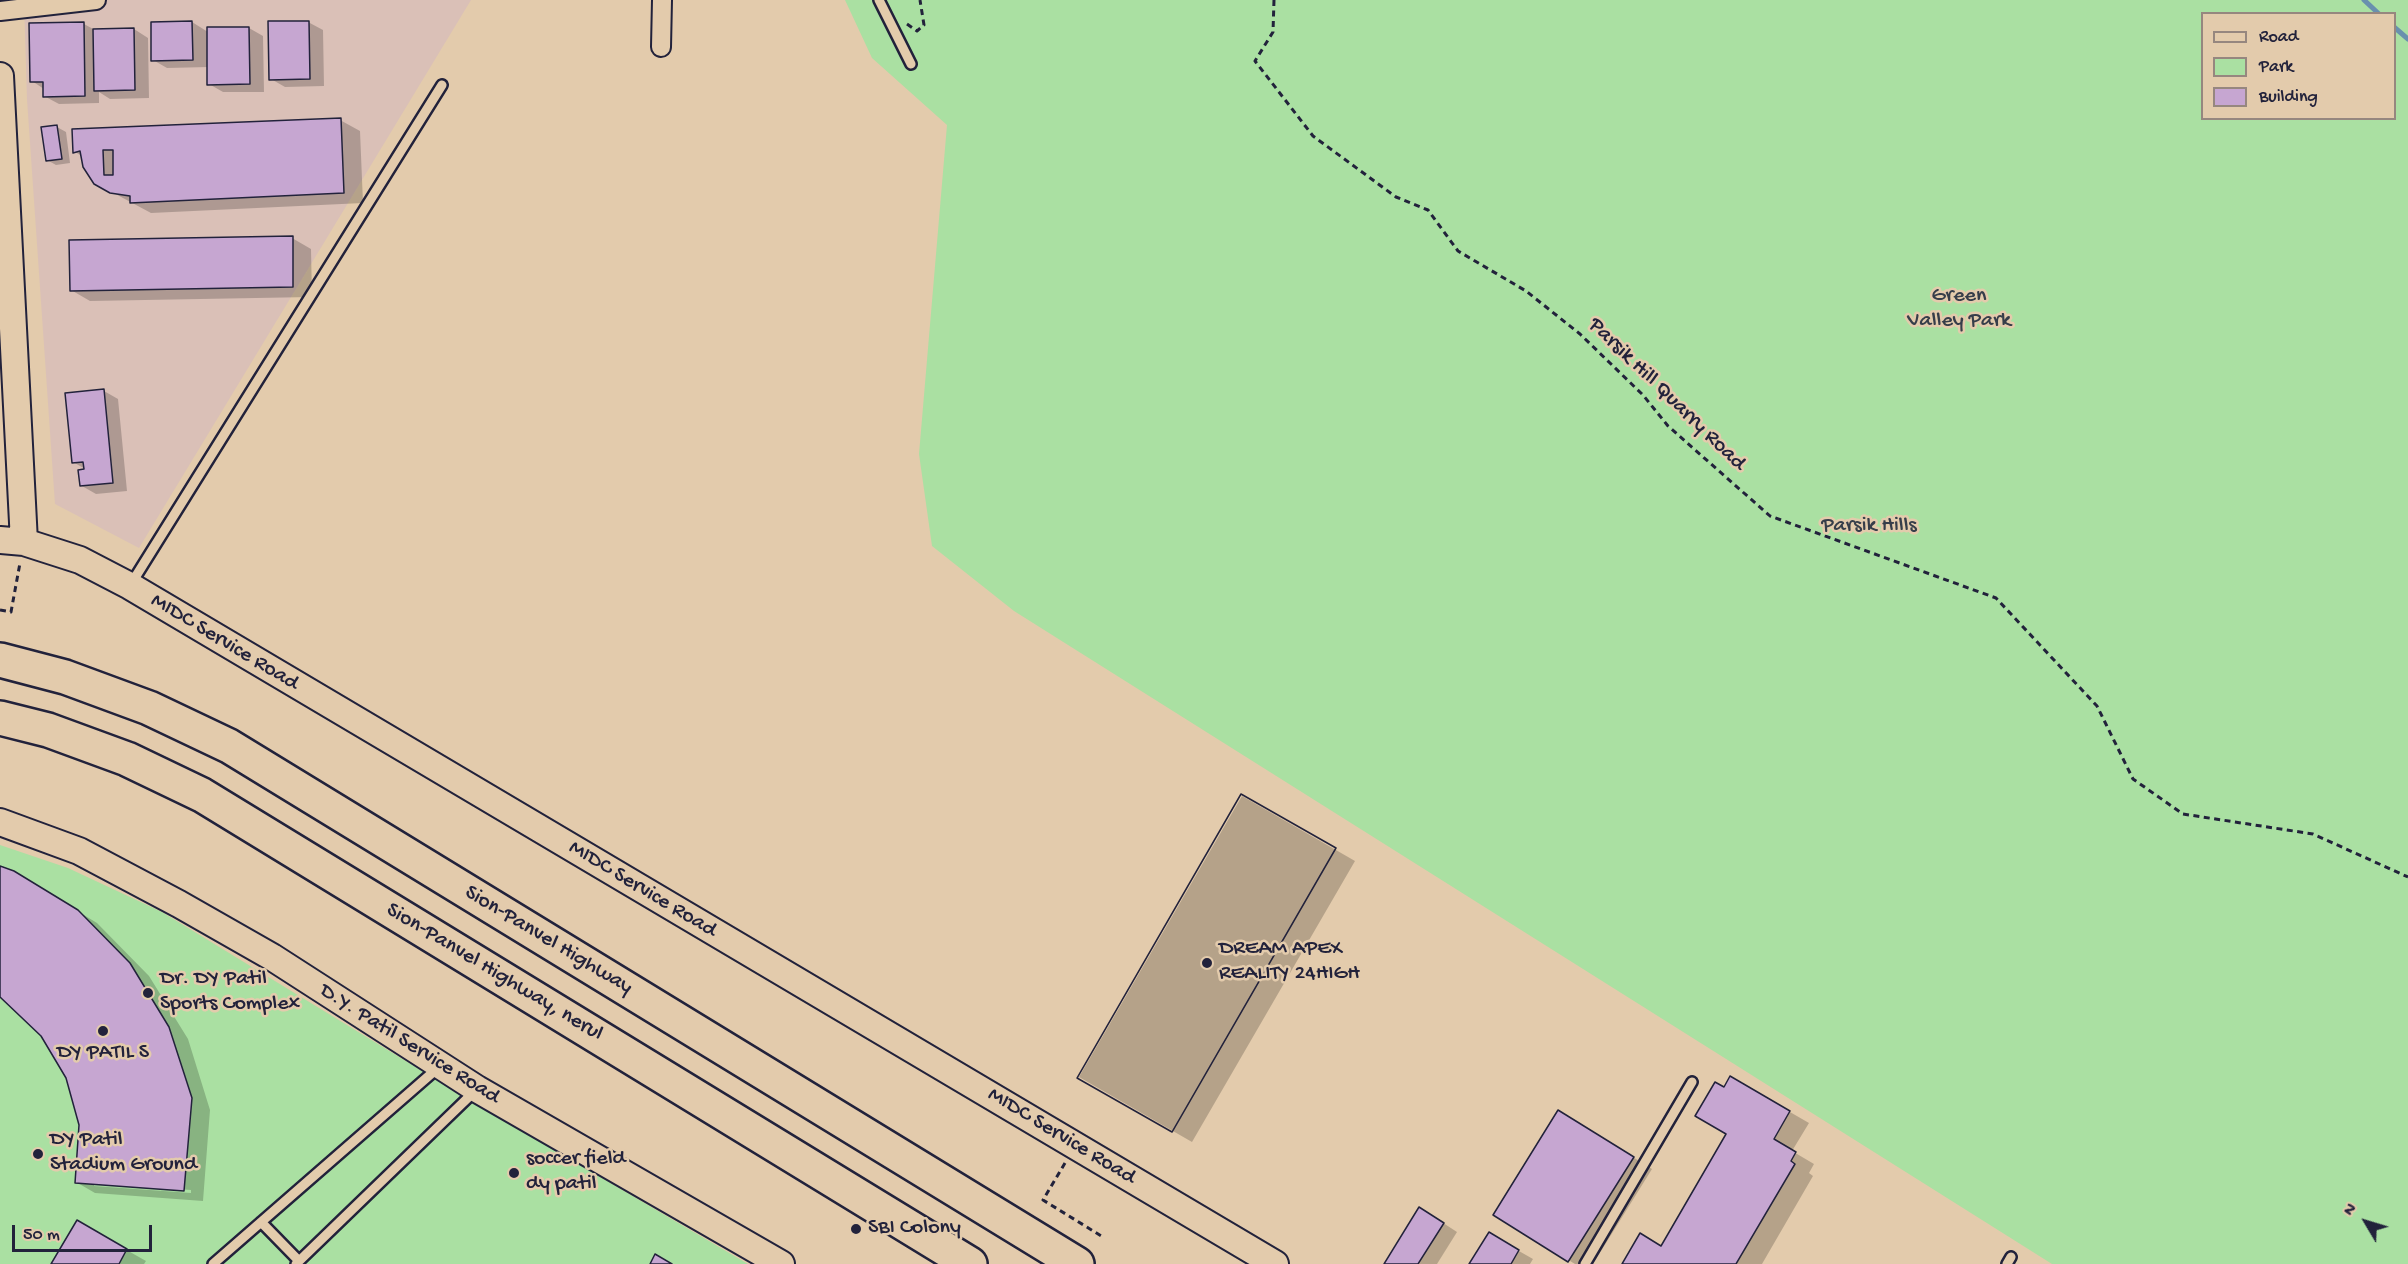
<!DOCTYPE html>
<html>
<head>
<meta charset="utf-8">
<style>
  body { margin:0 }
  #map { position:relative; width:2408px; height:1264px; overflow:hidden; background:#e3cbac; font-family:"Gochi Hand",sans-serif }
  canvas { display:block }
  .legend { position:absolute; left:2201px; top:12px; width:195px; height:108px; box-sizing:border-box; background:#e3cbac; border:2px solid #96877f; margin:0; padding:8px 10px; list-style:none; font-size:18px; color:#22223b }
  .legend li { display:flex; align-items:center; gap:12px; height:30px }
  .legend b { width:30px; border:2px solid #96877f }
  .north { position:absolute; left:2336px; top:1192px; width:60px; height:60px; -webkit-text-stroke:4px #e3cbac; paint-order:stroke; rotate:308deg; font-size:16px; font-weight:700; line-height:24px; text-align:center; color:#22223b }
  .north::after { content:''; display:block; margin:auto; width:21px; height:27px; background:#22223b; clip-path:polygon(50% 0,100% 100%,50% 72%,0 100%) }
  .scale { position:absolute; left:12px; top:1225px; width:140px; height:27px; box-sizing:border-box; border:3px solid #22223b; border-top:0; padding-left:8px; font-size:18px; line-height:21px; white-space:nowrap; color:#22223b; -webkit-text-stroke:4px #e3cbac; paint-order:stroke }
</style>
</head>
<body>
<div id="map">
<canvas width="2408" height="1264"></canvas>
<ul class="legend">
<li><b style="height:8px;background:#e3cbac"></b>Road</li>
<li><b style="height:16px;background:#aae0a2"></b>Park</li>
<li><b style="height:16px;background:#c6a6d1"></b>Building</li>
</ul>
<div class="north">N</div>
<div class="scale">50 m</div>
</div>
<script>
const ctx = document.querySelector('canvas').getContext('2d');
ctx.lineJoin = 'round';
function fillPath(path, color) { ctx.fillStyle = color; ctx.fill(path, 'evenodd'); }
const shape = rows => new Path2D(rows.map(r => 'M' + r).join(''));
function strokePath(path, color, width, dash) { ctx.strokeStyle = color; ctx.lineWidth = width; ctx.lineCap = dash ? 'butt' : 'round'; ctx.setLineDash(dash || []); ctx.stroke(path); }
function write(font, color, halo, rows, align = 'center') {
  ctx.font = font + ' "Gochi Hand",sans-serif'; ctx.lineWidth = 5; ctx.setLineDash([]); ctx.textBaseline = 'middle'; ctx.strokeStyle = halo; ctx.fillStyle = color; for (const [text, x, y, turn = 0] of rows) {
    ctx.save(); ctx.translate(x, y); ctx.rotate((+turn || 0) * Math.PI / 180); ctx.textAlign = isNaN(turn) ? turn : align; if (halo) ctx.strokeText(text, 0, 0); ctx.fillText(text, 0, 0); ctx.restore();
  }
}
fillPath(shape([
  [24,0,471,0,139,548,55,504,27,99]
]), '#dac0b7');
fillPath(shape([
  [845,0,2408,0,2408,1264,2052,1264,1014,611,932,546,919,454,947,125,872,58],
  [2202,14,2394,14,2394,118,2202,118],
  [0,845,68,868,162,912,468,1099,748,1264,0,1264]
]), '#aae0a2');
fillPath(shape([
  [192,22,208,32,249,28,263,36,264,92,223,92,209,84,209,67,167,68,153,60],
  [308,22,323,30,324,86,285,87,271,79],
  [84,24,95,30,134,29,148,38,149,98,110,99,99,92,99,103,59,104,44,96,44,89,32,81],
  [340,120,360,131,363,203,151,213,95,183,82,156,75,152,74,131],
  [57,127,66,132,70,163,56,165,47,160],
  [292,238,311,249,312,297,90,301,71,290],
  [104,391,118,399,127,491,96,494,82,486,87,470,73,462],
  [1242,796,1355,861,1192,1142,1079,1077],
  [0,868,33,884,97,923,149,976,188,1039,210,1110,203,1201,95,1193,76,1182,81,1125,67,1078,42,1035,0,995],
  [94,1183,191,1190,191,1193,94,1186],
  [1731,1078,1809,1123,1792,1151,1814,1164,1809,1173,1813,1176,1762,1264,1624,1264,1662,1247,1729,1133,1724,1089],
  [1578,1123,1652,1169,1593,1264,1575,1264,1495,1215],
  [1434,1217,1457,1232,1437,1264,1386,1264],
  [77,1222,146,1261,144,1264,53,1264],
  [1489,1234,1533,1259,1530,1264,1471,1264]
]), '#0003');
strokePath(shape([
  [2364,0,2379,14],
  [2394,27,2408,39]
]), '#6990ae', 5);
const building = shape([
  [192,21,193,60,151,61,151,22,192,21],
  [268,21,309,21,310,79,269,80,268,21],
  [84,22,85,96,43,97,43,82,30,82,29,23,84,22],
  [207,27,249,27,250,84,207,85,207,27],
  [134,28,135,90,94,91,93,29,134,28],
  [341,118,344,193,130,203,130,196,110,193,94,184,83,167,80,151,73,153,72,129,341,118],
  [103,150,113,150,113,175,104,175,103,150],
  [57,125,62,159,46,161,41,127,57,125],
  [293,236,293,287,70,291,69,240,293,236],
  [104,389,113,483,80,486,78,470,84,469,83,462,72,463,65,393,104,389],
  [1241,794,1336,848,1172,1132,1077,1078,1241,794],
  [1241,794,1336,848,1172,1132,1077,1078,1241,794],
  [0,866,14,871,78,910,130,963,169,1027,192,1098,184,1191,75,1183,79,1125,66,1078,41,1036,0,997,0,866],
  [1730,1076,1790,1111,1774,1139,1796,1152,1791,1161,1795,1164,1736,1264,1622,1264,1640,1233,1661,1246,1726,1134,1695,1116,1715,1082,1724,1087,1730,1076],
  [1558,1110,1634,1157,1568,1262,1493,1215,1558,1110],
  [1419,1207,1444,1223,1418,1264,1384,1264,1419,1207],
  [77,1220,127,1249,119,1264,51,1264,77,1220],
  [1489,1232,1519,1250,1511,1264,1469,1264,1489,1232],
  [655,1254,672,1264,650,1264,655,1254]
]);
fillPath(building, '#c6a6d1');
strokePath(building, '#22223b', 1.5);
const lane = shape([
  [879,0,911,64],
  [131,584,442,85],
  [261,1222,299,1261],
  [213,1264,439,1067],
  [296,1264,475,1091],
  [1585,1264,1692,1082],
  [2007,1264,2011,1257]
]);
const street = shape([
  [0,11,96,0],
  [661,47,662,0]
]);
const secondary = shape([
  [0,76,24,542],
  [0,540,24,542,80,560,130,586,1275,1264],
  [0,822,79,851,179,904,272,957,477,1089,781,1264]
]);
const highway = shape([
  [0,660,65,677,149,708,229,746,1077,1264],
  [0,718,48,730,127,759,202,795,970,1264]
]);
strokePath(lane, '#22223b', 14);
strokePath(street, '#22223b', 22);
strokePath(secondary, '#22223b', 30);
strokePath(highway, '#22223b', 38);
strokePath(shape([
  [1274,0,1273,32,1255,61,1313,136,1396,197,1428,210,1458,251,1526,291,1580,334,1643,395,1668,426,1770,516,1996,598,2097,706,2133,779,2183,814,2313,834,2408,877],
  [907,24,917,31,924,25,920,0],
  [0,610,11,612,20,563],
  [1065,1163,1043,1200,1103,1237]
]), '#22223b', 3, [6, 4.5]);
strokePath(lane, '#e3cbac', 9);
strokePath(street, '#e3cbac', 18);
strokePath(secondary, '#e3cbac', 26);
strokePath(highway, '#e3cbac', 33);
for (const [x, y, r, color] of [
  [1207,963,6,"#22223b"],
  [148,993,6,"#22223b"],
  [103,1031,6,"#22223b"],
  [38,1154,6,"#22223b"],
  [514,1173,6,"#22223b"],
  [856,1229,6,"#22223b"]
]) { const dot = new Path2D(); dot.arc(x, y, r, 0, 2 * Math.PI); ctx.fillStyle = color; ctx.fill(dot); strokePath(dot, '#e3cbac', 2); }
write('22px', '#363e4a', '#e3cbac', [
  ["Green",1959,297],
  ["Valley Park",1959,322],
  ["Parsik Hills",1869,527]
]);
write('22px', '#22223b', '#e3cbac', [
  ["Parsik Hill Quarry Road",1666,395,44],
  ["MIDC Service Road",224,643,31],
  ["MIDC Service Road",642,890,31],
  ["Sion-Panvel Highway",548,941,31],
  ["Sion-Panvel Highway, nerul",494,973,31],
  ["D.Y. Patil Service Road",409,1045,32],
  ["MIDC Service Road",1061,1137,31]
]);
write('22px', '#22223b', '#e3cbac', [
  ["DREAM APEX",1219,950],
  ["REALITY 24HIGH",1219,975],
  ["Dr. DY Patil",160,980],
  ["Sports Complex",160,1005],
  ["DY PATIL S",103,1054,"center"],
  ["DY Patil",50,1141],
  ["Stadium Ground",50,1166],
  ["soccer field",526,1160],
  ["dy patil",526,1185],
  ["SBI Colony",868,1229]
], 'left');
</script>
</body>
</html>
